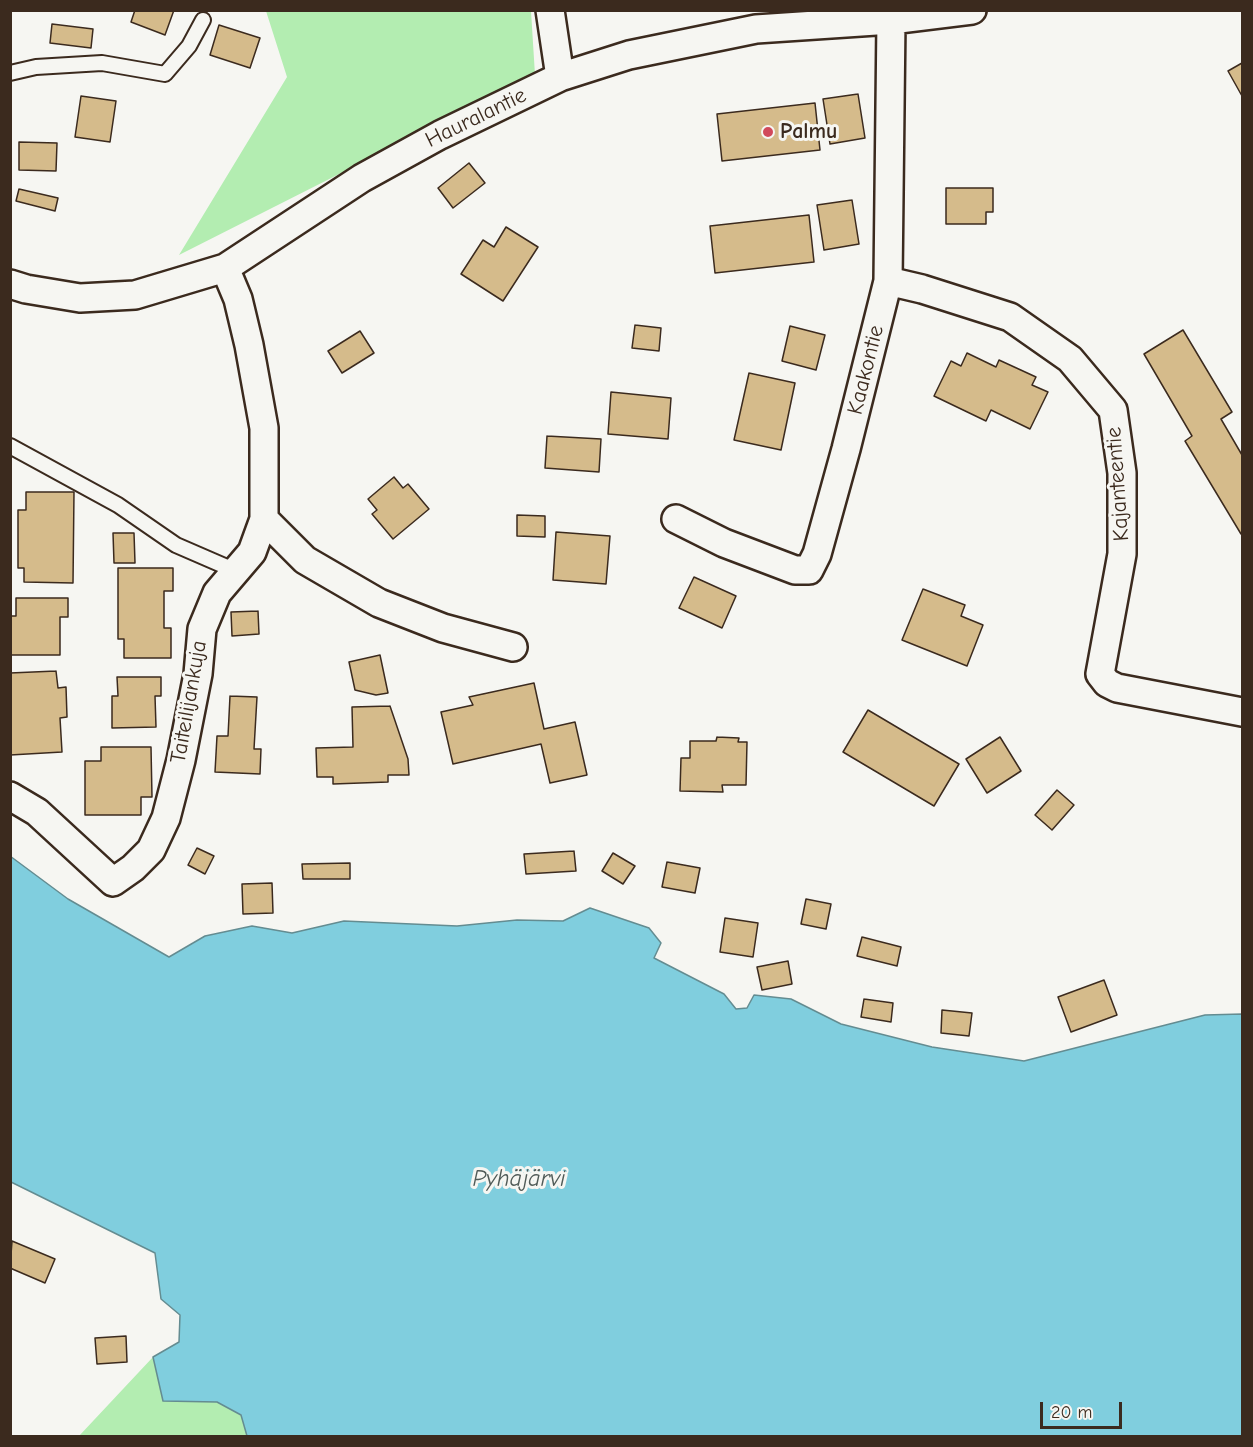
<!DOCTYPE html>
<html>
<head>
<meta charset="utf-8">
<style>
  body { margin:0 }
  #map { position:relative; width:1253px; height:1447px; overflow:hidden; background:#f6f6f2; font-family:"Comic Neue",sans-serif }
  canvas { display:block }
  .frame { position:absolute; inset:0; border:12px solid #3b2a1e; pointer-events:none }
  .scale { position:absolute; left:1040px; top:1402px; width:82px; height:27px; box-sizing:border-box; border:3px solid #3b2a1e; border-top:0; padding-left:8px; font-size:18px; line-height:21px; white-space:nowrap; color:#3b2a1e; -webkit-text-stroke:4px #f6f6f2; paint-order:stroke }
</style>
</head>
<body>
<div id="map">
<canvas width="1253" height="1447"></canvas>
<div class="frame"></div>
<div class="scale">20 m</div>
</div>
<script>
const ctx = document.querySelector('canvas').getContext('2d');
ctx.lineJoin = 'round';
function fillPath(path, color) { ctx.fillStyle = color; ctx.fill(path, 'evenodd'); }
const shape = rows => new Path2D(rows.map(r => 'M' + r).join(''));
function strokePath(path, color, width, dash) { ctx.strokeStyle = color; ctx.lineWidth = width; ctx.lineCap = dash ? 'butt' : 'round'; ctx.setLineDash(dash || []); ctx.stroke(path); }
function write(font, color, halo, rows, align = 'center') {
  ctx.font = font + ' "Comic Neue",sans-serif'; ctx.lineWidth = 6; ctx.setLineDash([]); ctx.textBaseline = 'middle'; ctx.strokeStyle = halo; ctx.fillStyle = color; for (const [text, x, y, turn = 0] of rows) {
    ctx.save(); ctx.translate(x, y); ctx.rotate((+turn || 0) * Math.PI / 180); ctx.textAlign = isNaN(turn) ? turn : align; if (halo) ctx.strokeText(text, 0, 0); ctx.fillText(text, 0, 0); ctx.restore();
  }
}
fillPath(shape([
  [266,11,531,11,535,75,179,255,287,77],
  [153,1357,164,1401,217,1402,241,1415,247,1436,79,1436]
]), '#b3edb1');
const water = shape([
  [10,856,68,899,169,957,205,936,252,926,292,933,344,921,457,926,517,920,563,921,590,908,649,928,661,943,654,958,724,994,736,1009,747,1008,754,995,791,999,841,1024,932,1047,1024,1061,1205,1015,1242,1014,1242,1436,247,1436,241,1415,217,1402,163,1401,153,1357,179,1342,180,1315,161,1299,155,1253,11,1182,10,856]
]);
fillPath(water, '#80cede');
strokePath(water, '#648c91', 1.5);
const building = shape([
  [135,10,174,10,165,35,131,22,135,10],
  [52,24,93,29,91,48,50,43,52,24],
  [219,25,260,38,250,68,210,55,219,25],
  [1242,63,1242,96,1228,71,1242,63],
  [858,94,865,138,830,144,823,99,858,94],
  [81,96,116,101,110,142,75,137,81,96],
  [815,103,820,150,722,161,717,114,815,103],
  [19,142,57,143,56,171,19,170,19,142],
  [469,163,485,183,453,208,438,188,469,163],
  [946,188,993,188,993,212,986,212,986,224,946,224,946,188],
  [19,189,58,198,55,211,16,201,19,189],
  [852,200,859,244,824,250,817,205,852,200],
  [809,215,814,262,715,273,710,226,809,215],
  [506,227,538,247,503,301,461,274,483,240,494,247,506,227],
  [635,325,661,328,659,351,632,348,635,325],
  [790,326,825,335,816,370,782,361,790,326],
  [1183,330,1232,412,1221,419,1242,455,1242,533,1241,534,1185,441,1192,436,1144,354,1183,330],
  [360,331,374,353,342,373,328,351,360,331],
  [967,353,996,367,999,360,1036,377,1032,385,1048,392,1030,429,991,410,986,421,934,396,951,361,961,366,967,353],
  [749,373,795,383,781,450,734,440,749,373],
  [611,392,671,398,668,439,608,434,611,392],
  [547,436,601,439,599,472,545,468,547,436],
  [394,477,403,488,408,484,429,509,393,539,372,514,377,510,368,499,394,477],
  [26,492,74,492,73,583,24,582,24,568,18,568,18,510,26,510,26,492],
  [517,515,545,516,545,537,517,536,517,515],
  [556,532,610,536,606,584,553,580,556,532],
  [113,533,134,533,135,563,114,563,113,533],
  [118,568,173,568,173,591,164,591,164,628,171,628,171,658,124,658,124,639,118,639,118,568],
  [694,577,736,596,722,628,679,608,694,577],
  [923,589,965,605,961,616,983,625,967,666,902,640,923,589],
  [16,598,68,598,68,617,60,617,60,655,10,655,10,616,16,616,16,598],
  [258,611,259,634,232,636,231,612,258,611],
  [380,655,388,693,376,695,355,690,349,662,380,655],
  [56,671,58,688,66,687,67,717,60,718,62,752,10,755,10,673,56,671],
  [117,677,161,677,161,696,155,696,156,727,112,728,112,696,118,696,117,677],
  [534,683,544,729,575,722,587,775,550,783,541,744,453,764,441,712,473,705,469,697,534,683],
  [230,696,257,697,254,749,261,749,260,774,215,772,217,736,228,736,230,696],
  [390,706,408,759,409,775,388,775,388,782,333,784,333,777,317,777,316,748,353,747,352,707,390,706],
  [868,710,959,764,934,806,843,752,868,710],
  [717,737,739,738,738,742,747,742,746,785,722,785,723,792,680,791,681,758,690,758,690,741,716,741,717,737],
  [1000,737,1021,771,987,793,966,759,1000,737],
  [101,747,151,747,152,797,141,797,141,815,85,815,85,761,101,761,101,747],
  [1057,790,1074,805,1052,830,1035,815,1057,790],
  [197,848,214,856,205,874,188,865,197,848],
  [574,851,576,871,526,874,524,854,574,851],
  [613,853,635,866,623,884,602,871,613,853],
  [667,862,700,868,695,893,662,887,667,862],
  [350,863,350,879,303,879,302,864,350,863],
  [272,883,273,913,243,914,242,884,272,883],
  [806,899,831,904,826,929,801,924,806,899],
  [725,918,758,923,753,957,720,952,725,918],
  [862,937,901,947,897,966,857,956,862,937],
  [788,961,792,984,762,990,757,967,788,961],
  [1104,980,1117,1015,1071,1032,1058,997,1104,980],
  [864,999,893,1003,891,1022,861,1017,864,999],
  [942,1010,972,1013,969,1036,941,1033,942,1010],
  [12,1241,55,1259,45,1283,10,1268,12,1241],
  [126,1336,127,1362,97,1364,95,1338,126,1336]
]);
fillPath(building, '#d5bb8b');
strokePath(building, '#3b2a1e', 1.5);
const lane = shape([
  [10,73,36,67,102,63,165,74,189,46,203,20],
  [10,446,118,505,176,545,236,571]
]);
const street = shape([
  [550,10,560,77],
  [888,281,922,289,1010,317,1070,359,1113,410,1122,473,1122,554,1100,674,1107,683,1117,688,1242,712],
  [10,284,26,289,80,298,135,295,225,268,362,178,440,135,560,77,629,55,756,29,891,20,972,10],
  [264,519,305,560,379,603,443,628,513,647],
  [676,519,724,543,795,570,809,570,817,554,846,449,888,281,891,20],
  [10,796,37,812,113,882,133,868,151,850,166,818,181,760,198,674,202,629,217,593,252,552,264,519,264,428,249,345,238,299,225,268]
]);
strokePath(lane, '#3b2a1e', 18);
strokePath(street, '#3b2a1e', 32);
strokePath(lane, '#f6f6f2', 14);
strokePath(street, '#f6f6f2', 27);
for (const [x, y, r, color] of [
  [768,132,6,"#d1495b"]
]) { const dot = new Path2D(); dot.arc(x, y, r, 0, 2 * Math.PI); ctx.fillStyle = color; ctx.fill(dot); strokePath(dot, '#f6f6f2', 2); }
write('22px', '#3b2a1e', '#f6f6f2', [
  ["Hauralantie",476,118,-26],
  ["Kaakontie",866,370,-76],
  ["Kajanteentie",1118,484,-94],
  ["Taiteilijankuja",189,702,-80]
]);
write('bold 22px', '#3b2a1e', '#f6f6f2', [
  ["Palmu",780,132]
], 'left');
write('italic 24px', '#505b58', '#f6f6f2', [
  ["Pyhäjärvi",519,1179]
]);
</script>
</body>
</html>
